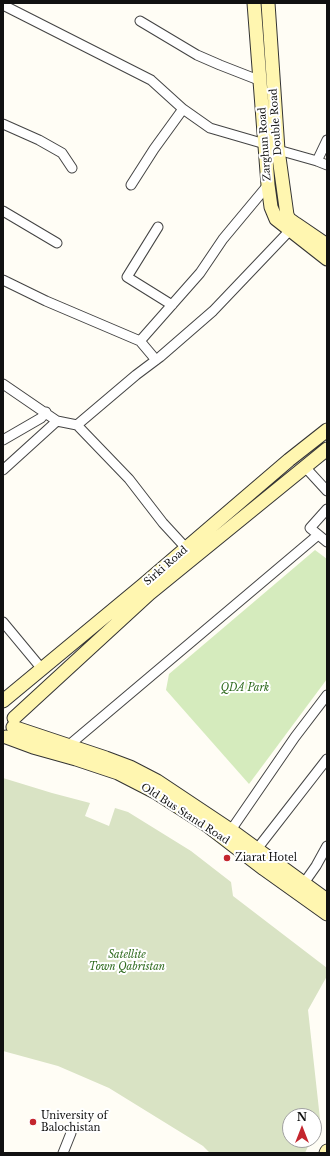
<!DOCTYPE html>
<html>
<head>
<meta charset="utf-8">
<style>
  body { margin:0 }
  #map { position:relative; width:330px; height:1156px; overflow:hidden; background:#fffdf5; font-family:"Libre Baskerville",serif }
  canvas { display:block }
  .frame { position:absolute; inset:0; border:4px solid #111; pointer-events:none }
  .north { position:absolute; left:282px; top:1108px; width:40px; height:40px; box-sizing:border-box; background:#fff; border:1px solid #a0a0a0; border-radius:50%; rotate:0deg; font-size:11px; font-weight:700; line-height:16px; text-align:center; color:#111 }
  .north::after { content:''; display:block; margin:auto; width:14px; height:18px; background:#c4262e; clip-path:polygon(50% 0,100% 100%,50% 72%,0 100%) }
</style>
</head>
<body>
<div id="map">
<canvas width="330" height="1156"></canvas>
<div class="frame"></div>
<div class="north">N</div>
</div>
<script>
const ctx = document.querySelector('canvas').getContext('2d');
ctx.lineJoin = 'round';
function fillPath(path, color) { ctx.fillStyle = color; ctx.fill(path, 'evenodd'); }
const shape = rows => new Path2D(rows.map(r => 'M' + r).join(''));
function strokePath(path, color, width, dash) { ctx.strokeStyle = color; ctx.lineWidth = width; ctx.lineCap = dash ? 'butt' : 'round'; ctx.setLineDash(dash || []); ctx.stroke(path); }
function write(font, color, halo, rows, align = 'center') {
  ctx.font = font + ' "Libre Baskerville",serif'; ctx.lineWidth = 4; ctx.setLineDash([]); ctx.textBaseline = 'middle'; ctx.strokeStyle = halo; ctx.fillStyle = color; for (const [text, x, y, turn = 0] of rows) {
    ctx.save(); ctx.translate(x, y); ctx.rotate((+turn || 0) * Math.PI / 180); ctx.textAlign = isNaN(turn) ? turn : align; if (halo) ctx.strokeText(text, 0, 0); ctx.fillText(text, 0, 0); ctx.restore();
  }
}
fillPath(shape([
  [315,550,327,559,327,679,249,784,166,690,169,674]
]), '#d5ebbd');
fillPath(shape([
  [3,778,52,793,90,803,85,816,109,826,115,808,128,812,191,851,231,882,233,896,327,968,327,976,308,1010,320,1119,314,1133,314,1116,290,1116,290,1140,311,1140,305,1153,210,1153,203,1146,109,1088,58,1066,3,1051]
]), '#d9e3c4');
const minor = shape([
  [3,5,151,80,183,109,210,128,265,144],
  [140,21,197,55,220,65,261,81],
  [3,124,39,140,62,153,72,168],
  [278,150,317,161,327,165],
  [317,161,327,140],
  [131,185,154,149,183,109],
  [3,211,57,243],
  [158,227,127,277,172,305],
  [3,280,46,301,140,341,200,273,223,239,268,185],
  [140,341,156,360],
  [3,384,57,421,77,425,129,479,163,523,186,548],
  [77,425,136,375,160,357,213,311,294,226],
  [3,440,41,418,46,412],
  [305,467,327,491],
  [3,470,57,421],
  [327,509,310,528,327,542],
  [3,622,42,669],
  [68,746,318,535],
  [231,830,295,737,327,695],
  [257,849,327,759],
  [304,883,316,866,327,846],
  [63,1153,71,1133]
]);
const secondary = shape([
  [254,3,268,185,271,207,276,219,327,259],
  [268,3,278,150,287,215,289,219,296,224,327,245],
  [3,701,143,585,289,460,327,430],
  [14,718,149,594,327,449],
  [13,727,106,758,130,767,157,781,235,833,327,900],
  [6,737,33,747,76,759,118,773,155,792,208,826,264,869,327,914],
  [326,1153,327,1151]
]);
strokePath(minor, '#444', 11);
strokePath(secondary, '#333', 15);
strokePath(minor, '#fff', 9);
strokePath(secondary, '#fff6b0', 13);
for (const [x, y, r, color] of [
  [227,858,4,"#c4262e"],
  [33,1122,4,"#c4262e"]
]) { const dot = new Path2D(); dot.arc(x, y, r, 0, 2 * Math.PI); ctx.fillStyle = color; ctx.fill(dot); strokePath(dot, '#fff', 1.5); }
write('10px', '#111', '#fff', [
  ["Double Road",276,122,-94],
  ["Zarghun Road",265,144,-94],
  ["Sirki Road",166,566,-41],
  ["Old Bus Stand Road",185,814,33]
]);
write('italic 10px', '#2f6b1f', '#fff', [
  ["QDA Park",245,688],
  ["Satellite",127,955],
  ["Town Qabristan",127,967]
]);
write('10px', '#111', '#fff', [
  ["Ziarat Hotel",235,858],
  ["University of",41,1116],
  ["Balochistan",41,1128]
], 'left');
</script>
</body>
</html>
